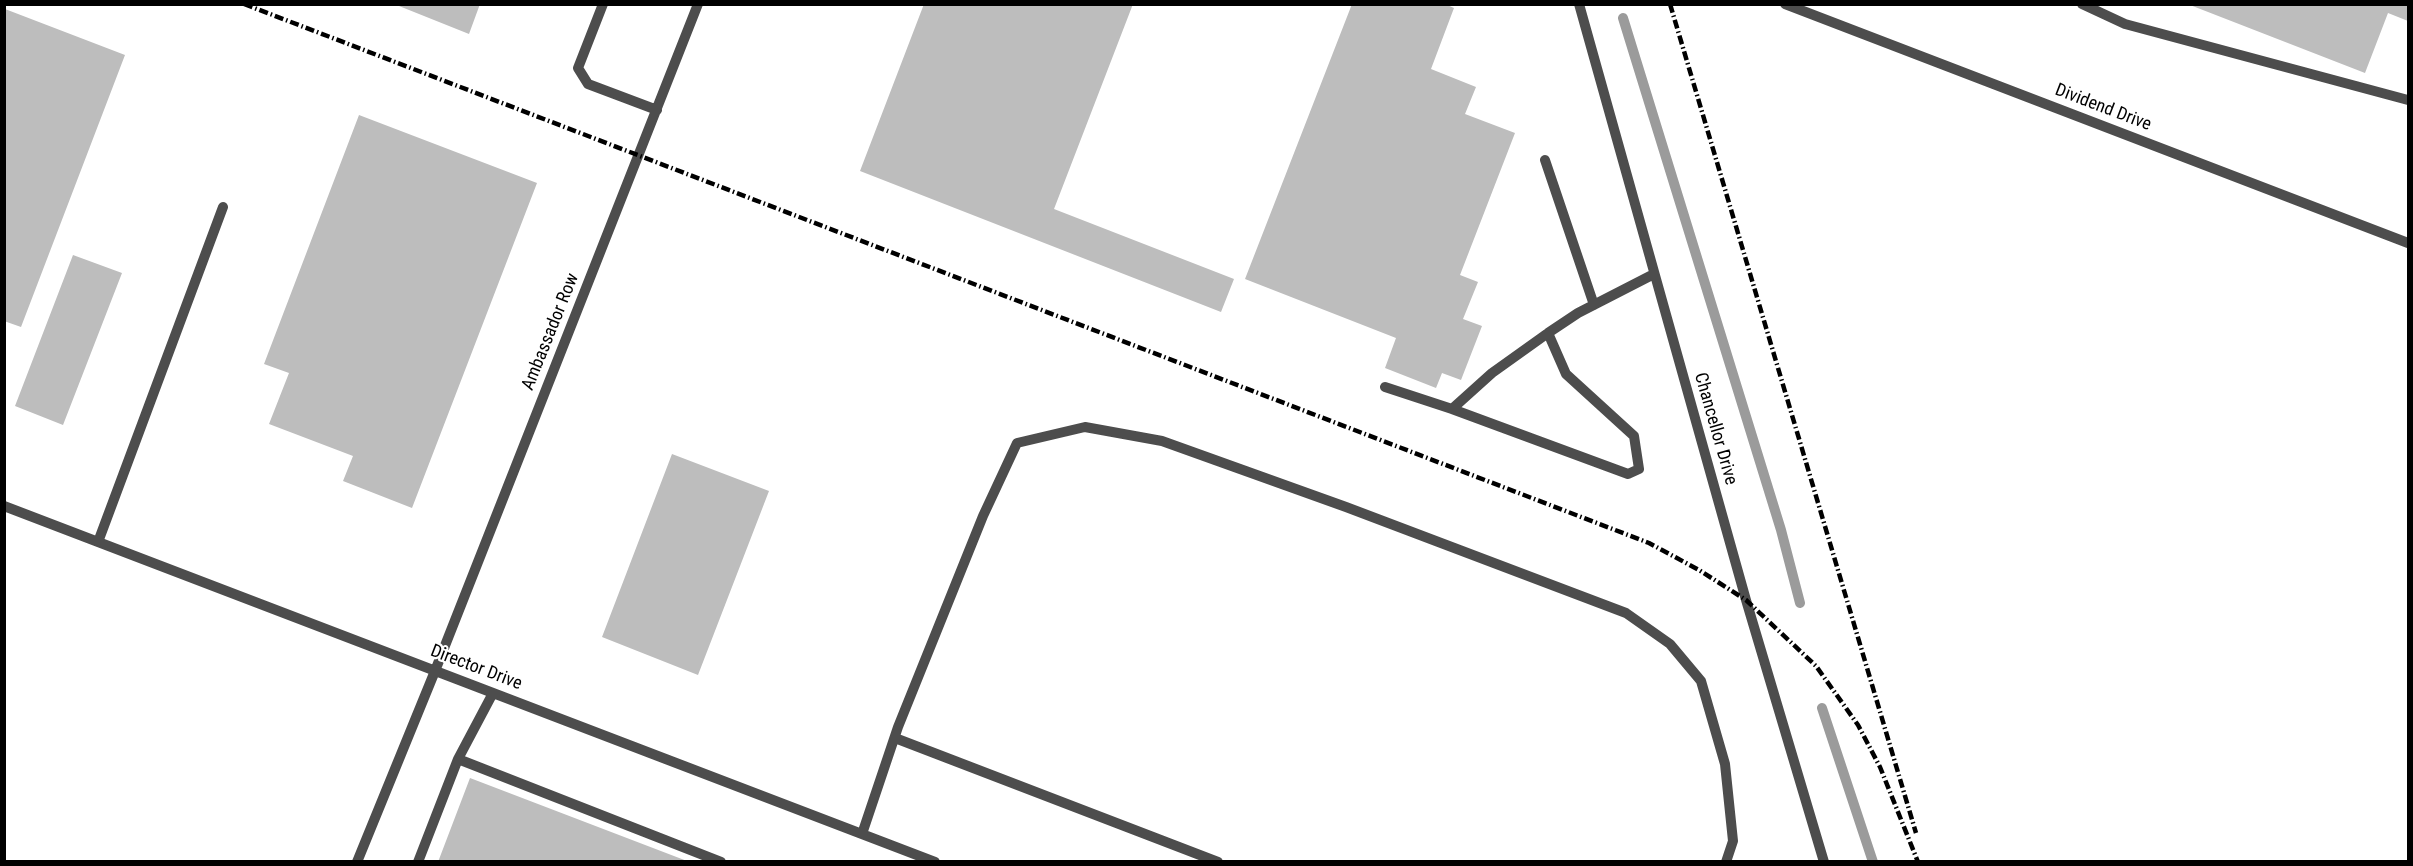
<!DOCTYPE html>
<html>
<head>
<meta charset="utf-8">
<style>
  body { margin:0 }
  #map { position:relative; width:2413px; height:866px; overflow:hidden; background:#fff; font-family:"Roboto Condensed",sans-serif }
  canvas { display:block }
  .frame { position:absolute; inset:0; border:6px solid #000; pointer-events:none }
</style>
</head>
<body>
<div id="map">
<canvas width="2413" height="866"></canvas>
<div class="frame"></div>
</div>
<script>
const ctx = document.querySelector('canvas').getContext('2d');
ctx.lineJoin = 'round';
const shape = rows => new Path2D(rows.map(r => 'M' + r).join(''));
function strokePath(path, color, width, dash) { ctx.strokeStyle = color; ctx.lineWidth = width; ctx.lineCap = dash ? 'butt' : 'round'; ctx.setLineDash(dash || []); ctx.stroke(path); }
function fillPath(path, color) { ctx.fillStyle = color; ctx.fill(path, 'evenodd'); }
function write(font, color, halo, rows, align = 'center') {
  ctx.font = font + ' "Roboto Condensed",sans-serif'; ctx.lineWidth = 4.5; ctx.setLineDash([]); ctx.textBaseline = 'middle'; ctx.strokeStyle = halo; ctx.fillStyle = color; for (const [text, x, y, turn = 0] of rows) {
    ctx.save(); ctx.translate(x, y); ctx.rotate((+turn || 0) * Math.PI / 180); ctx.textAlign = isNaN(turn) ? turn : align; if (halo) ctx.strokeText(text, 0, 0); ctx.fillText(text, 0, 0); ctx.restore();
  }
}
strokePath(shape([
  [1623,18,1781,530,1800,603],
  [1822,708,1873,862]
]), '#9b9b9b', 10);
fillPath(shape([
  [394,4,480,4,469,34],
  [924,4,1133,4,1054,209,1234,279,1221,312,860,171],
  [1352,4,1445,4,1454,8,1431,69,1476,87,1465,114,1515,133,1460,275,1478,282,1463,319,1482,326,1461,380,1442,373,1436,388,1385,368,1396,338,1245,279],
  [2408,4,2408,21,2388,13,2365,73,2190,5],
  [5,9,125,55,21,327,4,321],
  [359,115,537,183,412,508,343,481,353,456,269,424,289,373,264,364],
  [73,255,122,273,63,425,15,406],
  [672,454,769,491,698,675,602,637],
  [470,778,687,861,687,862,438,862]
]), '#bdbdbd');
strokePath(shape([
  [603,4,578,68,588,84,657,110],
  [1579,4,1746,600,1824,862],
  [1785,4,2408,243],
  [2082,4,2125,24,2408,100],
  [1545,160,1594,305],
  [1385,387,1452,409,1492,373,1548,333,1578,313,1654,274],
  [1452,409,1628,474,1639,469,1634,436,1566,374,1548,333],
  [4,506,935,862],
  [98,542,223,207],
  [895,738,1218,862],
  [458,759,721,862],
  [862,834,898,727,983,516,1017,443,1085,427,1162,441,1346,507,1626,613,1670,644,1701,681,1725,764,1733,841,1726,862],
  [357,862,435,671,698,4],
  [418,862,458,759,493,693]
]), '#4d4d4d', 10);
strokePath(shape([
  [244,4,1649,543,1699,570,1746,600,1816,666,1858,725,1880,767,1918,862],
  [1670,4,1916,833]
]), '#000', 4.5, [9, 3, 1.5, 3]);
write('18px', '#000', '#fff', [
  ["Dividend Drive",2103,108,21],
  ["Ambassador Row",551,332,-68],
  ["Chancellor Drive",1715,429,74],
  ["Director Drive",476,668,21]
]);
</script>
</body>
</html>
